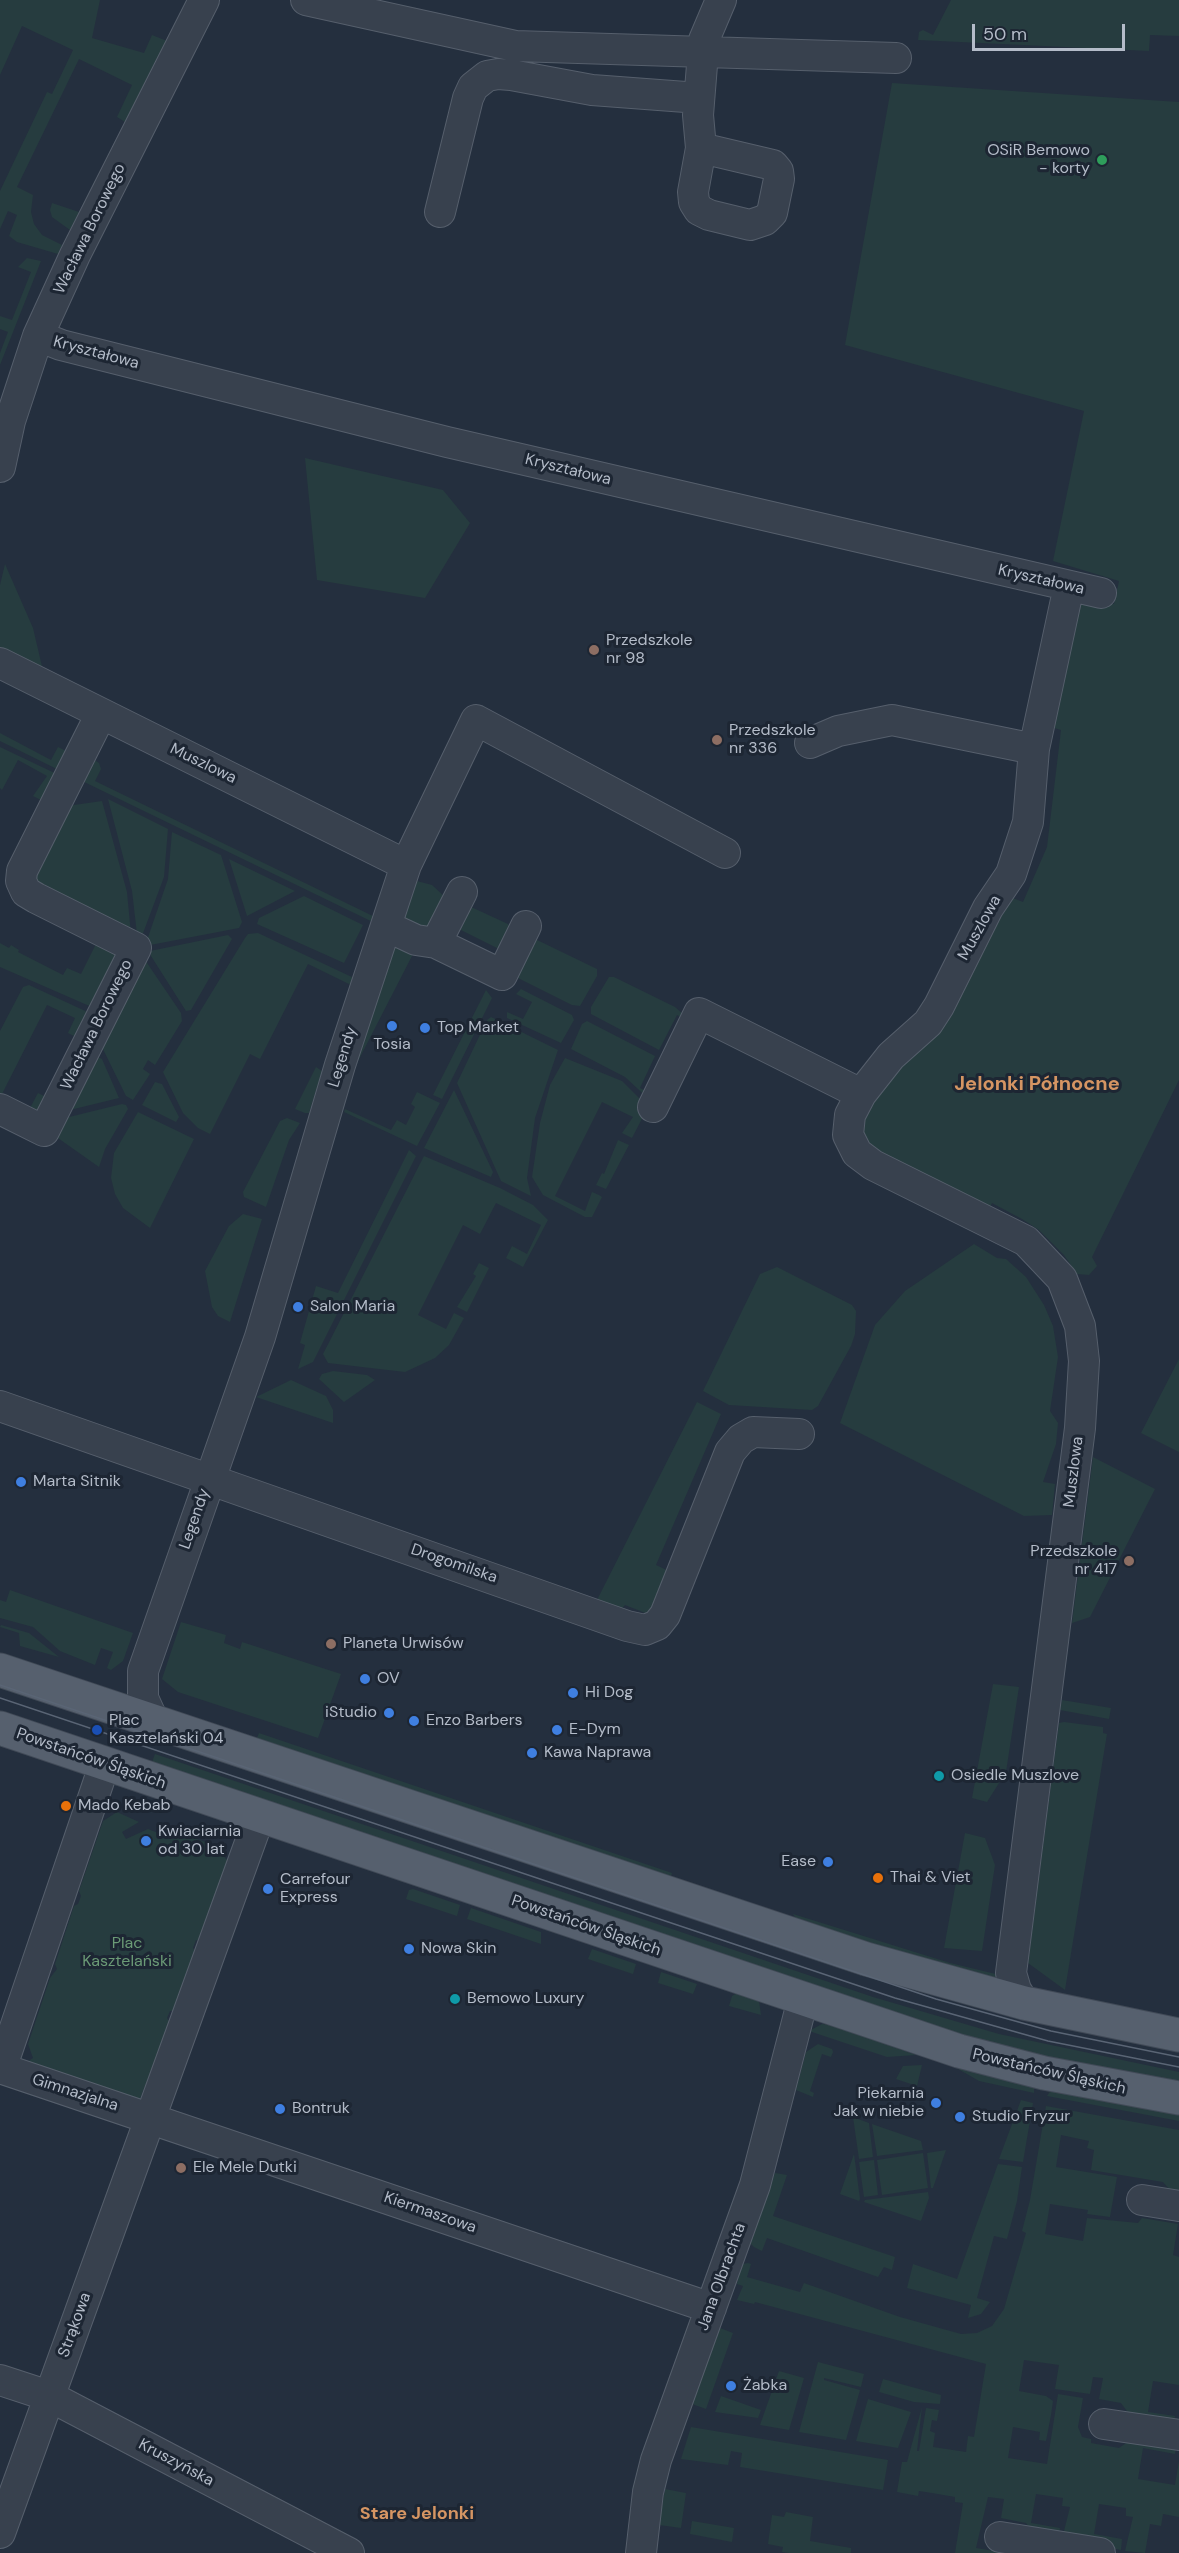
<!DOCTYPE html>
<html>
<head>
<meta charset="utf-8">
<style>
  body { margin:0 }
  #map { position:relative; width:1179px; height:2553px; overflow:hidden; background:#242f3e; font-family:"DM Sans",sans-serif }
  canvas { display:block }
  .scale { position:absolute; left:972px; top:24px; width:153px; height:27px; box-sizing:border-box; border:3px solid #b4bcc9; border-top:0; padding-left:8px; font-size:18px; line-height:21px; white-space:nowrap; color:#b4bcc9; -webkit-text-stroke:4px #1d2633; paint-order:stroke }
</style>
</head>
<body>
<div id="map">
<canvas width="1179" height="2553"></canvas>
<div class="scale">50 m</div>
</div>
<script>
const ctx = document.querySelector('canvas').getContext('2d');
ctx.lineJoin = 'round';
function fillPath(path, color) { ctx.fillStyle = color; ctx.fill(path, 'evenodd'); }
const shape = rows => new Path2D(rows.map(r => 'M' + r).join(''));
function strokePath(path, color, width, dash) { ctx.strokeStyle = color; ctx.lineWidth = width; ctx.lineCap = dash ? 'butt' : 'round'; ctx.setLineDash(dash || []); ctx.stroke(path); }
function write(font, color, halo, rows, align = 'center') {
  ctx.font = font + ' "DM Sans",sans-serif'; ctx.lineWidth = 6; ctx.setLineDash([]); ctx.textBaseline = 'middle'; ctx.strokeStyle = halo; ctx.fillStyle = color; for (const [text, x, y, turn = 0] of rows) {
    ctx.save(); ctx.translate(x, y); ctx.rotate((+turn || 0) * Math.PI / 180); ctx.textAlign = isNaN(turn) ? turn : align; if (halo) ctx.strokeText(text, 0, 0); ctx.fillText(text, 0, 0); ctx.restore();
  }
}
fillPath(shape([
  [0,0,100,0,92,38,144,53,152,35,167,41,125,122,117,117,132,85,79,59,17,187,33,195,31,212,34,224,42,235,62,245,58,254,17,242,9,236,17,215,8,211,0,229,0,191,47,92,52,94,73,50,22,26,0,75],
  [951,0,1179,0,1179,36,1150,35,1149,51,918,40,919,32,923,30,933,35],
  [892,83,1179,102,1179,1080,1092,1257,1097,1266,1089,1275,1077,1274,1064,1255,1039,1230,1022,1219,992,1203,989,1209,912,1174,862,1140,865,1118,881,1086,1005,895,1023,902,1047,847,1061,730,1048,726,1072,614,1084,600,1114,604,1119,581,1053,561,1084,411,845,345],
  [52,203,79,212,70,230,52,217,50,210],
  [27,258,41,261,0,365,0,353,8,332,0,329,0,316,12,320,31,272,18,267],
  [305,458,443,490,470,523,425,598,317,580],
  [5,564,33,628,45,679,0,656,0,585],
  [0,733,51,760,58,747,66,751,65,773,0,741],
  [0,747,63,777,49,804,33,796,47,776,18,760,2,790,0,788],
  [93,759,99,763,101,769,95,781,377,918,381,926,76,778],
  [108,799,168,829,164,877,142,936,137,934,132,891],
  [102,801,127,892,131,934,30,884,60,807],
  [172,832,221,855,242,922,239,928,145,946,168,879],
  [229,859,295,891,247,916],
  [413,880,432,885,445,897,443,911,426,929,401,918],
  [304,896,363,925,344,963,257,924,259,918],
  [469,906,508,924,511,928,507,953,453,926],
  [258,933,354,978,351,985,308,964,260,1059,250,1054,210,1134,198,1128,183,1113,163,1072,245,938,248,934],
  [228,935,232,939,191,1010,186,1011,151,956,150,951],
  [100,936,122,954,94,1008,0,967,0,943,9,948,11,945,19,950,18,952,63,975,67,968,81,974],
  [535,939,597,969,597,976,580,1006,572,1005,516,977],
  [387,942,413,954,355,1067,347,1065],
  [143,957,181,1013,182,1021,155,1065,148,1060,143,1069,150,1074,133,1100,126,1096,100,1043],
  [609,977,614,977,675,1007,683,1014,687,1020,677,1015,659,1050,591,1014,591,1007],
  [29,985,94,1015,84,1041,68,1033,75,1018,47,1005,2,1094,30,1108,38,1093,54,1101,43,1115,0,1104,0,1031,23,987],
  [521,989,572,1015,574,1020,561,1043,507,1018,507,1012,523,1019,532,1002,516,994],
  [486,990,492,998,442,1099,433,1095],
  [491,1017,558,1050,535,1118,527,1178,531,1196,501,1181,457,1083,487,1020],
  [587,1021,655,1056,640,1088,654,1095,651,1101,625,1077,571,1049,582,1024],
  [94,1055,102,1059,119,1098,70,1110],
  [565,1058,622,1081,648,1107,632,1138,622,1133,633,1117,602,1102,555,1196,585,1211,592,1192,599,1195,602,1197,592,1217,585,1217,543,1195,532,1177,540,1123,550,1085],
  [316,1067,322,1071,309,1113,305,1113,295,1109],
  [155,1082,162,1084,179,1117,176,1122,142,1105],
  [454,1090,493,1172,491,1177,424,1148],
  [417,1092,440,1103,417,1146,344,1112,345,1109,391,1130,397,1120,406,1125,415,1107,411,1104],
  [122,1104,126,1105,128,1109,105,1149,99,1167,55,1136,61,1119],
  [138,1112,194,1139,150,1228,123,1208,115,1194,111,1178,114,1153],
  [287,1118,300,1123,289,1140,266,1207,244,1197,243,1192,280,1121],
  [618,1140,629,1145,606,1189,596,1185,602,1173,604,1174],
  [409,1150,416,1156,313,1362,298,1369,305,1345,300,1343,316,1286,338,1293],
  [424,1156,500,1188,533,1205,548,1220,523,1267,506,1258,512,1246,527,1254,541,1225,496,1203,480,1234,463,1225,418,1315,446,1329,454,1313,464,1318,449,1345,435,1358,405,1372,328,1363,323,1354],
  [243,1214,262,1219,230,1322,218,1316,212,1307,205,1271,229,1226],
  [974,1244,997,1258,1006,1259,1026,1277,1044,1305,1053,1326,1058,1357,1050,1411,1058,1423,1056,1444,1043,1482,1055,1484,1052,1515,1024,1516,840,1423,875,1325,905,1291],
  [479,1263,489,1268,467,1312,457,1307,476,1276,473,1274],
  [777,1267,852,1305,856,1311,855,1334,851,1346,818,1406,812,1410,729,1405,703,1391,760,1274],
  [1179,1359,1179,1452,1141,1433],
  [333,1371,367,1375,375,1380,344,1402,319,1379,322,1374],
  [291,1380,326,1396,333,1410,333,1423,256,1397],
  [697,1402,721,1414,656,1565,673,1573,653,1616,625,1605,614,1618,596,1602],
  [1093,1457,1155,1489,1090,1617,1072,1623],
  [10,1590,133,1633,123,1661,111,1670,107,1668,113,1652,101,1648,95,1665,60,1651,33,1627,0,1618,0,1600,6,1602],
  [181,1622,226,1635,224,1643,240,1649,242,1642,341,1674,318,1738,178,1692,162,1679],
  [1,1625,29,1633,59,1657,20,1646,19,1633,0,1627],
  [993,1684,1019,1687,1006,1772,987,1802,972,1798],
  [1062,1700,1111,1708,1109,1719,1060,1710],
  [1064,1722,1103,1727,1103,1733,1107,1734,1065,1990,1028,1963,1059,1723],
  [259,1733,672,1873,670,1879,256,1740],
  [155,1754,873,1997,999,2034,1179,2072,1179,2084,974,2043,150,1767],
  [117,1812,139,1822,122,1832,126,1839,148,1829,173,1839,178,1833,221,1847,225,1858,229,1861,199,1941,196,1940,193,1948,196,1952,173,2011,170,2011,167,2018,170,2023,139,2101,27,2062,33,2058,28,2044,50,1978,57,1969,55,1964,74,1906,78,1904,81,1896,79,1891,103,1821],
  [965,1833,985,1838,995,1865,982,1951,944,1948],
  [413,1889,460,1905,457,1916,406,1899,409,1890],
  [471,1908,541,1932,541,1944,467,1919],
  [793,1914,950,1963,1000,1975,996,1980,939,1967,796,1919],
  [592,1949,636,1964,633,1974,588,1959],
  [661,1972,697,1984,693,1994,658,1983],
  [737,1993,759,2001,761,2015,729,2006,732,1996],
  [822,2024,834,2025,916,2055,887,2057,809,2031],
  [818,2044,832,2049,833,2052,831,2057,822,2054,810,2091,814,2093,813,2097,796,2090,806,2052],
  [922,2065,917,2086,896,2079,903,2066],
  [953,2066,1034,2086,1034,2093,979,2081],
  [1051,2090,1179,2111,1179,2121,1047,2096],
  [1021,2100,1033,2103,1023,2162,999,2159],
  [1046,2106,1179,2130,1179,2200,1163,2182,1091,2170,1094,2150,1087,2148,1089,2141,1061,2135,1056,2167,1117,2177,1110,2217,1087,2214,1088,2210,1050,2204,1045,2234,1083,2241,1087,2218,1138,2223,1142,2218,1178,2224,1173,2255,1179,2257,1179,2385,1153,2381,1148,2412,1175,2416,1173,2428,1132,2418,1121,2403,1099,2399,1103,2378,1093,2377,1090,2394,1055,2389,1059,2365,1024,2360,1019,2391,1046,2396,1053,2401,1051,2415,1046,2441,1039,2440,1040,2432,1013,2427,1008,2458,1047,2464,1058,2394,1083,2398,1078,2427,1082,2437,1091,2439,1091,2443,1119,2448,1136,2436,1177,2442,1175,2454,1143,2448,1138,2479,1175,2485,1179,2461,1179,2517,1163,2514,1161,2526,1150,2524,1145,2553,1125,2551,1133,2517,1126,2516,1126,2508,1099,2504,1094,2534,1122,2539,1121,2550,1062,2539,1070,2507,1062,2506,1063,2498,1036,2494,1031,2523,1060,2528,1058,2539,1035,2535,1026,2523,1001,2518,1004,2499,988,2497,976,2548,1006,2553,955,2553,963,2503,955,2502,955,2497,932,2493,919,2491,918,2496,897,2492,902,2462,907,2462,922,2407,917,2451,919,2451,926,2408,939,2410,937,2421,932,2420,930,2431,935,2433,933,2447,966,2452,968,2436,974,2437,986,2364,755,2302,754,2304,737,2300,743,2286,737,2284,739,2274,743,2264,748,2263,751,2264,747,2277,800,2292,804,2283,900,2317,961,2334,977,2333,992,2326,1004,2309,1026,2233,1022,2231,1030,2200],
  [853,2117,869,2123,873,2157,859,2159],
  [872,2124,921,2141,923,2150,877,2156],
  [946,2150,933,2188,931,2188,927,2153],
  [923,2153,928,2188,882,2195,877,2160],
  [854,2154,860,2199,859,2201,840,2194],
  [874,2160,878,2195,864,2197,859,2162],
  [998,2164,1022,2167,1017,2201,1007,2239,994,2236,977,2298,990,2302,981,2314,968,2318,971,2305,907,2288,913,2264,957,2279],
  [775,2173,787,2175,773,2216,895,2257,892,2270,884,2267,878,2277,767,2238,762,2251,754,2247,750,2243],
  [928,2192,929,2198,921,2221,864,2202,865,2200],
  [720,2328,733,2333,706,2409,692,2404],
  [818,2362,864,2374,861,2387,824,2378,824,2380,860,2390,846,2440,799,2432],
  [779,2371,804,2378,789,2430,760,2425],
  [883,2379,941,2395,940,2404,914,2402,879,2392],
  [721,2396,761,2410,758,2418,715,2412],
  [868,2399,911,2412,898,2448,856,2441],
  [691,2427,888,2460,883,2490,740,2467,742,2453,731,2451,728,2465,681,2459],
  [665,2489,686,2493,681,2528,659,2525],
  [786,2512,813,2517,810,2541,851,2548,851,2553,789,2553,782,2552,783,2547,768,2544,772,2515,784,2517],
  [692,2521,734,2528,732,2542,690,2534]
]), '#263c3f');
const minor = shape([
  [306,0,515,46,896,58],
  [701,148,693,192,694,202,699,210,709,215,750,225,765,220,772,213,779,179,778,171,773,165,701,148,698,115,704,40,721,0],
  [440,212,468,98,473,87,487,76,498,74,511,75,592,90,699,98],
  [38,336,61,345,447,442,1101,593],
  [0,467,10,421,38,336,75,255,204,0],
  [0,663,406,865],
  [810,743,838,731,892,720,1034,749,1028,822,1011,874,988,908,939,1006,928,1023,891,1056,861,1094,850,1115,848,1135,857,1153,873,1165,1026,1241,1062,1279,1080,1326,1084,1361,1080,1428,1011,1973,1016,1990,1024,2003],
  [1034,749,1069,586],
  [386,926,416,940,436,943,502,975,526,926],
  [436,943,462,892],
  [653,1107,699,1013,861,1094],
  [0,1109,44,1131,136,948,36,898,26,892,21,881,22,871,101,714],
  [0,1406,627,1626,645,1630,657,1625,665,1615,730,1452,741,1439,753,1432,799,1434],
  [153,1720,143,1698,143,1671,260,1337,340,1065,406,865,476,720,725,853],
  [0,2068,711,2308],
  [1,2069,105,1763],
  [1142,2200,1179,2206],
  [0,2380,49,2396,349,2553],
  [1104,2424,1179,2435],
  [0,2533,260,1815],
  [1000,2537,1100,2553],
  [641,2553,648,2492,656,2460,755,2185,803,1999]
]);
const major = shape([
  [0,1670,866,1959,1024,2003,1179,2035],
  [0,1728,959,2051,1044,2073,1179,2098]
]);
strokePath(minor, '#565f6c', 32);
strokePath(major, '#414a57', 35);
strokePath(minor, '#38414e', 30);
strokePath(major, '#56606e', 33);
strokePath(shape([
  [0,1685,936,1999,1051,2031,1179,2057],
  [0,1698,895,1998,1048,2041,1179,2067]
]), '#5a6575', 1.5);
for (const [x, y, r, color] of [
  [1102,160,6,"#2e9e5b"],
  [594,650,6,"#8d6e63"],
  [717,740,6,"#8d6e63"],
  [392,1026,6,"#3f7fe0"],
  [425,1028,6,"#3f7fe0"],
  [298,1307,6,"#3f7fe0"],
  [21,1482,6,"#3f7fe0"],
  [1129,1561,6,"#8d6e63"],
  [331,1644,6,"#8d6e63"],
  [365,1679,6,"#3f7fe0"],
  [573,1693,6,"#3f7fe0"],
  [389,1713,6,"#3f7fe0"],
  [414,1721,6,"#3f7fe0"],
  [97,1730,6,"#1a4fb4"],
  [557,1730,6,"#3f7fe0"],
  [532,1753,6,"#3f7fe0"],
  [939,1776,6,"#0f9aa8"],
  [66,1806,6,"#e8710a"],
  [146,1841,6,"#3f7fe0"],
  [828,1862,6,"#3f7fe0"],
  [878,1878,6,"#e8710a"],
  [268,1889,6,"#3f7fe0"],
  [409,1949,6,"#3f7fe0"],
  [455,1999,6,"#0f9aa8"],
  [936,2103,6,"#3f7fe0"],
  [280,2109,6,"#3f7fe0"],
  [960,2117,6,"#3f7fe0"],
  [181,2168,6,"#8d6e63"],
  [731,2386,6,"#3f7fe0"]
]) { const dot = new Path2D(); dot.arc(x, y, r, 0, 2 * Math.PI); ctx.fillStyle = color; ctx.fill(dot); strokePath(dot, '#1d2633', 2); }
write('16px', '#b4bcc9', '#1d2633', [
  ["OSiR Bemowo",1090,151,"right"],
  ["- korty",1090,169,"right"],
  ["Przedszkole",606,641],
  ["nr 98",606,659],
  ["Przedszkole",729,731],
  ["nr 336",729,749],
  ["Top Market",437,1028],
  ["Tosia",392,1045,"center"],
  ["Salon Maria",310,1307],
  ["Marta Sitnik",33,1482],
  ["Przedszkole",1117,1552,"right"],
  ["nr 417",1117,1570,"right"],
  ["Planeta Urwisów",343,1644],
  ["OV",377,1679],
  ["Hi Dog",585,1693],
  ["iStudio",377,1713,"right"],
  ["Plac",109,1721],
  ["Kasztelański 04",109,1739],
  ["Enzo Barbers",426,1721],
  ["E-Dym",569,1730],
  ["Kawa Naprawa",544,1753],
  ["Osiedle Muszlove",951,1776],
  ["Mado Kebab",78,1806],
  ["Kwiaciarnia",158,1832],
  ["od 30 lat",158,1850],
  ["Ease",816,1862,"right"],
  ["Thai & Viet",890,1878],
  ["Carrefour",280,1880],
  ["Express",280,1898],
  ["Nowa Skin",421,1949],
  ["Bemowo Luxury",467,1999],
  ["Piekarnia",924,2094,"right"],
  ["Jak w niebie",924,2112,"right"],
  ["Bontruk",292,2109],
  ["Studio Fryzur",972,2117],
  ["Ele Mele Dutki",193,2168],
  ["Żabka",743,2386]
], 'left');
write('16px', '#b4bcc9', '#1d2633', [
  ["Wacława Borowego",90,229,-64],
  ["Kryształowa",96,353,15],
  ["Kryształowa",568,470,14],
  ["Kryształowa",1041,580,13],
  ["Muszlowa",203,764,26],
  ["Muszlowa",980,928,-61],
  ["Wacława Borowego",97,1025,-64],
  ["Legendy",343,1057,-73],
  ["Muszlowa",1074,1472,-83],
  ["Legendy",195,1519,-71],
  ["Drogomilska",454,1564,19],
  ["Powstańców Śląskich",91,1759,19],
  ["Powstańców Śląskich",586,1926,19],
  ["Powstańców Śląskich",1049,2072,13],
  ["Gimnazjalna",75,2093,18],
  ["Kiermaszowa",430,2213,19],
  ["Jana Olbrachta",722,2277,-70],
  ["Strąkowa",75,2325,-70],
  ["Kruszyńska",176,2463,28]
]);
write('16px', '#6b9a76', '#1d2633', [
  ["Plac",127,1944],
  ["Kasztelański",127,1962]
]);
write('bold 18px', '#d59563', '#1d2633', [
  ["Stare Jelonki",417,2514]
]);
write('bold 20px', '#d59563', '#1d2633', [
  ["Jelonki Północne",1037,1085]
]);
</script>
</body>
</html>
